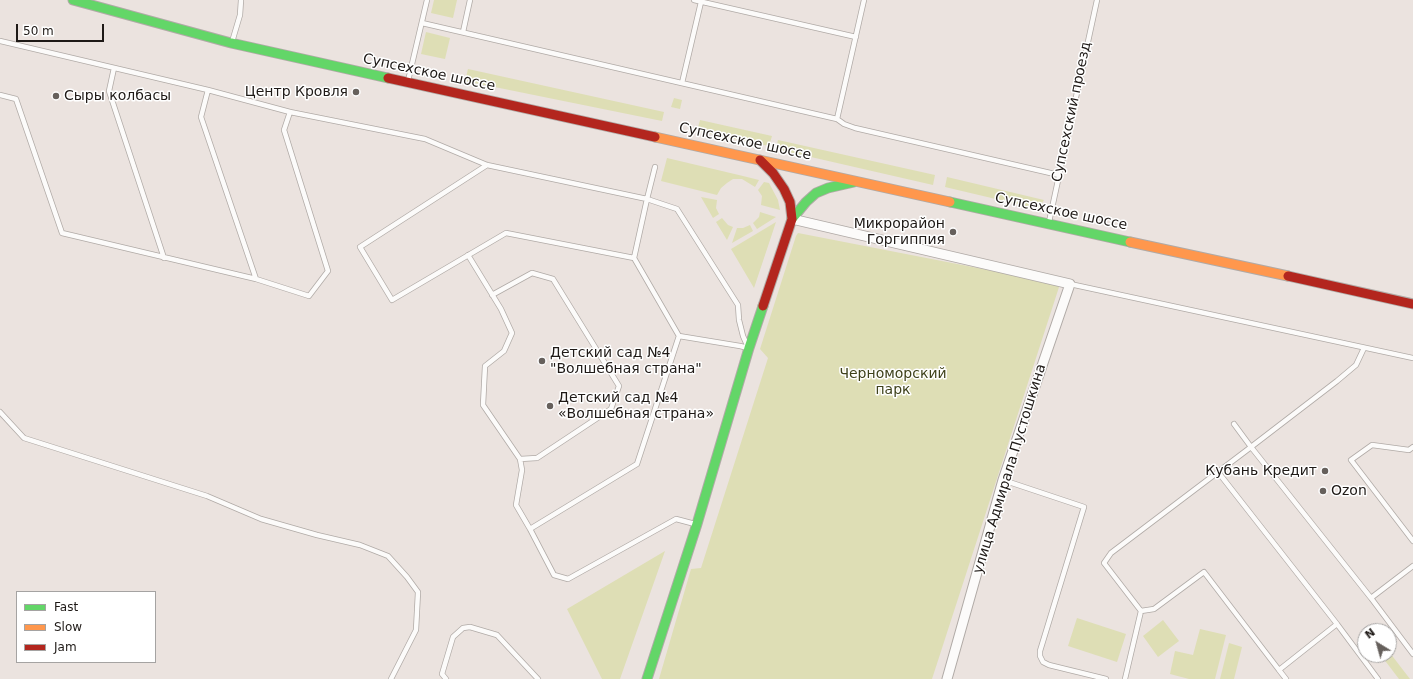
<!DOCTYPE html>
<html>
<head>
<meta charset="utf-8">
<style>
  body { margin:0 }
  #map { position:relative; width:1413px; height:679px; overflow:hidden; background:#ebe3df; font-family:"DejaVu Sans",sans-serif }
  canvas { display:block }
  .legend { position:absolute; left:16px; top:591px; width:140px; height:72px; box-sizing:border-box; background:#fff; border:1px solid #a5a3a2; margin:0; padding:5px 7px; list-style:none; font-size:12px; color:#1e1916 }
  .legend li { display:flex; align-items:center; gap:8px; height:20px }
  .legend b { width:20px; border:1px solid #a5a3a2 }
  .north { position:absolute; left:1357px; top:623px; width:40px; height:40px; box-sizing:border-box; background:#fff; border:1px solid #a5a3a2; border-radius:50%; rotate:323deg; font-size:11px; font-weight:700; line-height:16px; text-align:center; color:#1e1916 }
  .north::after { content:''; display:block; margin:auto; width:14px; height:18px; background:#66605c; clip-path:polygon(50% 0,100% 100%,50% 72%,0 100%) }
  .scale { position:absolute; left:16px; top:24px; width:88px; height:18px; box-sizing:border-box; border:2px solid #1e1916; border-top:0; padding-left:5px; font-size:12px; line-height:14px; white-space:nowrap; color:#1e1916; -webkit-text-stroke:3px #fff; paint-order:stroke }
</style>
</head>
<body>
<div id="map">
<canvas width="1413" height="679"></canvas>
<ul class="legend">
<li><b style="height:5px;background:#63d668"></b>Fast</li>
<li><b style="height:5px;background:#ff974d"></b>Slow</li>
<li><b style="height:5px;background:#b3261e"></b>Jam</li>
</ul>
<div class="north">N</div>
<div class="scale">50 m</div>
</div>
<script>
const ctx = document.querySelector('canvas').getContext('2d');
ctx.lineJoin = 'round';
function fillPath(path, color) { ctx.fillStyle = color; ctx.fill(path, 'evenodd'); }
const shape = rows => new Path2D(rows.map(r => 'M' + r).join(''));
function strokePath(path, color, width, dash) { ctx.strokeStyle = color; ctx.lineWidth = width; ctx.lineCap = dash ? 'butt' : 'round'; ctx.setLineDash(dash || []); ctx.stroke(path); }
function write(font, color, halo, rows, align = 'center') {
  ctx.font = font + ' "DejaVu Sans",sans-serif'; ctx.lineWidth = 3; ctx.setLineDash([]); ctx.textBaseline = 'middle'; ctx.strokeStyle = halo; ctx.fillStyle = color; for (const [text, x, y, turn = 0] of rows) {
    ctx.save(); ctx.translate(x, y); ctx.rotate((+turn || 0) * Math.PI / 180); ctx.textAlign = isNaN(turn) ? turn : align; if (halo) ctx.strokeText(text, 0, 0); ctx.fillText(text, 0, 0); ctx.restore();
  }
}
fillPath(shape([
  [434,0,457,0,453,18,431,13],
  [426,32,450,38,445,59,421,54],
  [468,69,664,112,662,121,465,81],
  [674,98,682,100,680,109,671,107],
  [700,120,772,136,769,146,697,131],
  [778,140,935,175,933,185,776,149],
  [667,158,743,176,759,180,755,187,742,179,733,179,727,183,721,188,717,195,661,181],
  [947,177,1044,200,1038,209,945,187],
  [764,182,769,183,778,200,780,210,761,205,762,196,758,190],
  [701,197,717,200,716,208,719,214,713,218],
  [760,212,776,217,757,229,753,223,759,217],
  [722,218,728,225,733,227,727,240,716,222],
  [776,222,754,288,731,249],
  [750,225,753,231,732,243,737,228,743,228],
  [798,233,1060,284,932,679,659,679,691,569,701,568,768,358,760,349,796,236],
  [665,551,620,679,602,679,567,609],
  [1077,618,1126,634,1117,662,1068,646],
  [1163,620,1179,641,1158,657,1143,636],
  [1200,629,1226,635,1215,679,1189,679,1170,674,1175,651,1193,655],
  [1229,643,1242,647,1234,679,1220,679],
  [1390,653,1410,679,1399,679,1383,658,1387,655,1389,655]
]), '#dedeb5');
const lane = shape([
  [694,0,856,37],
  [422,23,837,119,844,124,855,128,1059,175],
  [463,32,470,0],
  [0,41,208,90,290,112,425,139,487,165,647,199,634,258],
  [232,42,240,15,241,0],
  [114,68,109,91,164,258],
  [408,81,427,0],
  [682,83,701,2],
  [0,95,16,99,62,233,256,279,201,117,208,90],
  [837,119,864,0],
  [487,165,360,247,392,300,506,233,634,258,679,336,637,464,530,529,554,575,568,579,676,519,695,524],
  [655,167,647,199,677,209,738,305,739,320,743,336,747,345],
  [1049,222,1097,0],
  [468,255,501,309,512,333,504,351,485,366,483,405,520,459,537,458,611,409,619,386,553,279,532,273,492,295],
  [256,279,309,296,328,271,284,130,290,112],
  [1070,284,1413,358],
  [679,336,740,346,748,348],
  [1364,348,1356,365,1337,381,1251,447,1371,598,1413,566],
  [0,412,24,438,207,496,261,519,317,535,360,545,388,556,407,577,418,592,416,630,391,679],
  [1413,447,1409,450,1372,445,1351,460,1413,541],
  [520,459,522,470,516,505,530,529],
  [1218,472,1337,624,1279,670,1204,572,1154,609,1141,611,1104,563,1111,553,1251,447,1234,424],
  [1003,480,1084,507,1040,651,1040,656,1043,662,1049,665,1106,679],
  [1371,598,1413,654],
  [1337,624,1378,679],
  [1279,670,1286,679],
  [446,679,442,674,453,637,463,628,470,627,497,635,538,679],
  [1125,679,1141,611]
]);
const street = shape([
  [792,219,1070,284,1003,480,947,679]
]);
const fast = shape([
  [73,0,231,43,388,78],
  [950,202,1130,242],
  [792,219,806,202,816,193,828,188,854,182],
  [647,679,697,524,749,348,763,306]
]);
const slow = shape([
  [655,137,950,202],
  [1130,242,1288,276]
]);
const jam = shape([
  [388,78,655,137],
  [760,160,773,173,784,189,790,202,792,219,763,306],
  [1288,276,1413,304]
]);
strokePath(lane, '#b0aaa6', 6);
strokePath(street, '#b0aaa6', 11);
strokePath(fast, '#b0aaa6', 11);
strokePath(slow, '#b0aaa6', 11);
strokePath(jam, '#b0aaa6', 11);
strokePath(lane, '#fcfbfa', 4.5);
strokePath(street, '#fcfbfa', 9);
strokePath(fast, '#63d668', 9);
strokePath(slow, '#ff974d', 9);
strokePath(jam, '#b3261e', 9);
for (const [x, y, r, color] of [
  [356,92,4,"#66605c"],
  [56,96,4,"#66605c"],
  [953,232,4,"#66605c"],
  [542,361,4,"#66605c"],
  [550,406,4,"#66605c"],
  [1325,471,4,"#66605c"],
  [1323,491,4,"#66605c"]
]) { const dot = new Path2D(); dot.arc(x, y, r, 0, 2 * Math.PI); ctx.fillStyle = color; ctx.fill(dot); strokePath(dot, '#fff', 1.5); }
write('14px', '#1e1916', '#fff', [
  ["Супсехское шоссе",429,73,12],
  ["Супсехский проезд",1072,112,-78],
  ["Супсехское шоссе",745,142,12],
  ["Супсехское шоссе",1061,212,12],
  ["улица Адмирала Пустошкина",1010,469,-73]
]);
write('14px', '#1e1916', '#fff', [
  ["Центр Кровля",348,92,"right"],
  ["Сыры колбасы",64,96],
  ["Микрорайон",945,224,"right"],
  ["Горгиппия",945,240,"right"],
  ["Детский сад №4",550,353],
  ["\"Волшебная страна\"",550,369],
  ["Детский сад №4",558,398],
  ["«Волшебная страна»",558,414],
  ["Кубань Кредит",1317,471,"right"],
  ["Ozon",1331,491]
], 'left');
write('14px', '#3e411a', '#fff', [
  ["Черноморский",893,374],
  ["парк",893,390]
]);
</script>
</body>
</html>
